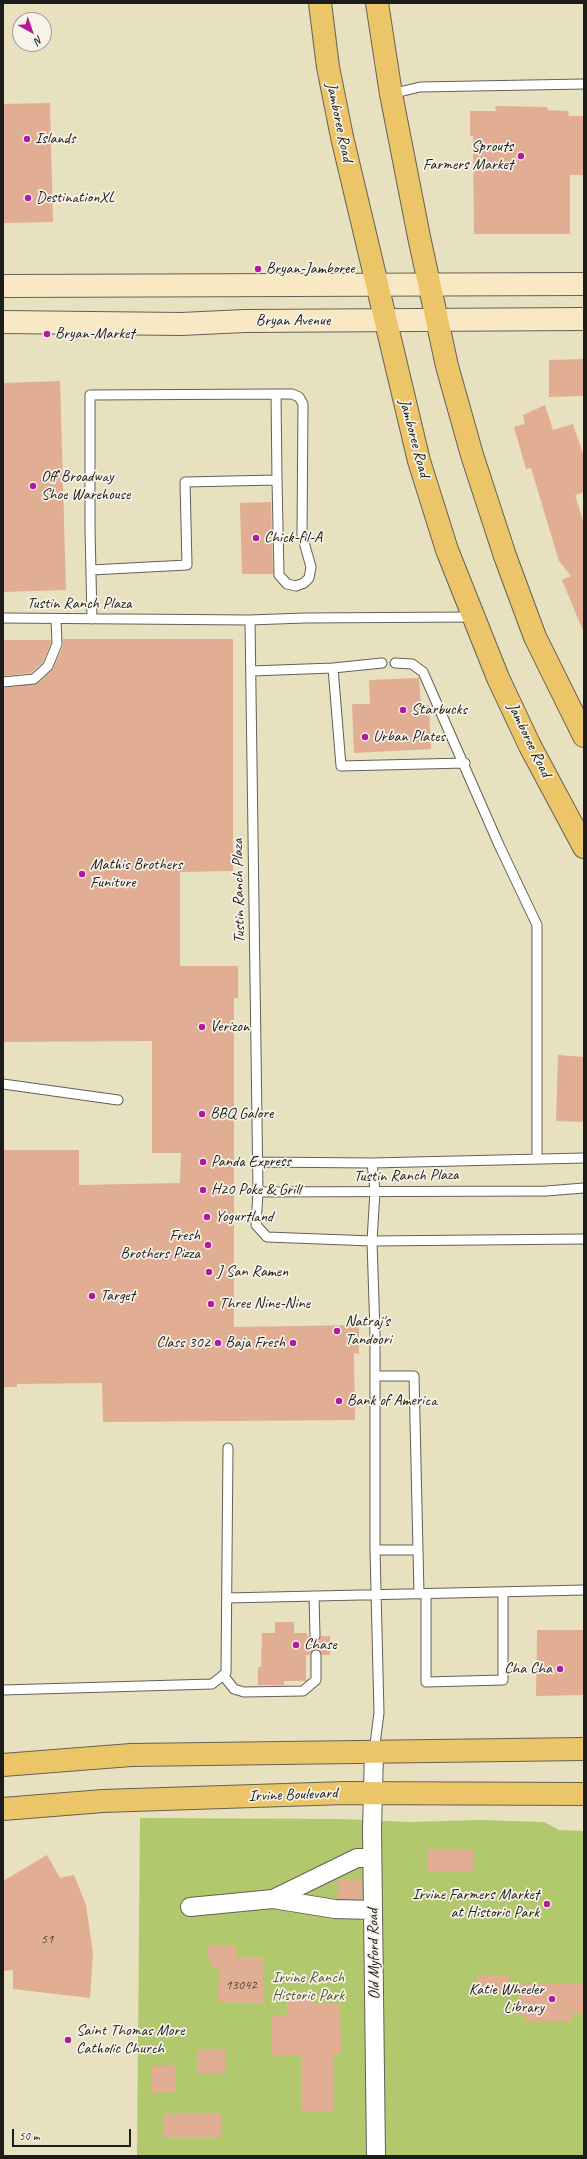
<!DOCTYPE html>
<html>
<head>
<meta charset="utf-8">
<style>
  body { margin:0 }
  #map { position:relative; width:587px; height:2159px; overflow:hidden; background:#e8e1bf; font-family:Caveat,sans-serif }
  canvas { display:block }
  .frame { position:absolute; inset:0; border:4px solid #1c1c1c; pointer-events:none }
  .north { position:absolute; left:12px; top:12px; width:40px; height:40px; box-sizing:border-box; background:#f7f3e8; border:1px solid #9f9d96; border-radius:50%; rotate:140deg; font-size:11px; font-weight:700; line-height:16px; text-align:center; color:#1c1c1c }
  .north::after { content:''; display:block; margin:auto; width:14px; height:18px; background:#b5179e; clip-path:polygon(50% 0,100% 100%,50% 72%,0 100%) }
  .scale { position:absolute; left:12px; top:2129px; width:119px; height:18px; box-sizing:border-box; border:2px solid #1c1c1c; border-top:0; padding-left:5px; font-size:12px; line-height:14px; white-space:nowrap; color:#1c1c1c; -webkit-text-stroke:3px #f7f3e8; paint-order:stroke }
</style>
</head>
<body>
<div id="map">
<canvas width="587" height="2159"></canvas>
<div class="frame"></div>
<div class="north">N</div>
<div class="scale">50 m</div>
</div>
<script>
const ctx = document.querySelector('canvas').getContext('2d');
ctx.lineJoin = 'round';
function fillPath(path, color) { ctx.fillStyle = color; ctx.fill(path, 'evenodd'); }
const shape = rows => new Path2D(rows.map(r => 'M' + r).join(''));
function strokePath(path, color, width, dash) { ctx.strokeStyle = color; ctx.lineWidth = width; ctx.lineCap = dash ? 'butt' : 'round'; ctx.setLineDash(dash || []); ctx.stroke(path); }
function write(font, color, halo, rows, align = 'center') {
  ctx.font = font + ' Caveat,sans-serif'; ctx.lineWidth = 3.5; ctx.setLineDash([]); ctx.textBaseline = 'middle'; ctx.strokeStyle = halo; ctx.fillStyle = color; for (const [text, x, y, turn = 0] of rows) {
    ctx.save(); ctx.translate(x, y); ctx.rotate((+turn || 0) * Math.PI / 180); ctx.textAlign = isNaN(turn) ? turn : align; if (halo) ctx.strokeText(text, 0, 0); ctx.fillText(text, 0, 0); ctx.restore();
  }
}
fillPath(shape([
  [140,1818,339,1819,410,1822,479,1820,544,1822,559,1830,584,1831,584,2156,137,2156]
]), '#b1c86d');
fillPath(shape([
  [50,103,53,222,3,223,3,104],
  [495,106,547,107,548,110,568,111,569,116,584,116,584,175,570,175,570,234,474,234,473,136,470,136,470,111,496,111],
  [584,359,584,396,549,397,549,360],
  [60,381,66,590,3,592,3,383],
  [545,405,553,430,573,424,584,457,584,492,575,495,584,524,584,633,562,580,571,576,559,561,531,468,526,469,514,427,525,424,523,415],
  [271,502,273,574,242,574,240,503],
  [63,639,233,639,233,871,180,872,180,966,238,966,238,998,234,998,234,1327,359,1325,359,1354,354,1353,355,1420,103,1422,102,1383,17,1384,17,1387,3,1387,3,1150,79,1150,79,1185,180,1183,181,1153,152,1153,152,1041,3,1042,3,688,38,683,53,669,63,646],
  [3,640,51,640,51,643,43,662,31,673,3,676],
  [419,678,421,705,429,705,431,749,354,753,352,704,370,704,369,680],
  [558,1055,584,1057,584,1122,556,1121],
  [275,1622,294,1622,294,1633,307,1633,307,1636,309,1636,312,1641,318,1641,321,1636,330,1636,330,1655,322,1655,319,1650,316,1649,311,1652,310,1655,306,1655,306,1681,284,1681,284,1685,258,1685,258,1667,261,1667,262,1633,275,1633],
  [537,1630,584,1630,584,1695,536,1696],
  [428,1849,473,1849,473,1872,428,1872],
  [47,1855,60,1878,74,1875,86,1905,93,1953,90,1998,13,1989,13,1970,4,1971,3,1881],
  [338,1879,361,1879,361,1899,338,1899],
  [207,1945,236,1945,236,1957,263,1957,263,2003,218,2002,219,1968,211,1968,211,1960,207,1960],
  [477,1976,509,1976,508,1994,477,1994],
  [519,1984,584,1984,584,2014,572,2014,572,2021,525,2021,525,2015,519,2015],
  [313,1994,313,2004,340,2004,341,2054,334,2054,334,2111,302,2111,302,2056,271,2056,271,2015,287,2015,287,1995],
  [198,2049,225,2049,225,2073,198,2074],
  [151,2066,175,2066,175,2092,151,2093],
  [164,2113,222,2113,222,2138,164,2138]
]), '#e1ad93');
const lane = shape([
  [391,94,420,87,584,84],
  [276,394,292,394,299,397,303,404,302,535,311,567,309,578,304,583,296,586,287,584,279,575,277,480],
  [91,570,187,565,185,482,277,480,276,394,90,395,90,528,92,619],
  [473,617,304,618,250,620,258,1192,546,1191,584,1188],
  [3,618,250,620],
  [395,663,412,664,423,672,499,845,537,925,537,1159],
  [333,668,382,663],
  [251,671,333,668,341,766,465,763],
  [3,682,34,679,48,666,57,644,56,619],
  [3,1084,118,1100],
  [258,1162,372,1163,584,1158],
  [372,1163,375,1191,372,1241,375,1333,375,1550,379,1713,374,1752],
  [258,1192,256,1225,267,1237,372,1241,584,1239],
  [375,1376,414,1376,419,1594],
  [375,1550,418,1550],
  [426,1594,426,1682,503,1680,503,1592],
  [314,1596,315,1636],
  [227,1598,584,1590],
  [223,1675,234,1689,244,1692,303,1691,316,1680,316,1655],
  [3,1690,212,1684,226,1673,228,1448]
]);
const street = shape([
  [374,1752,372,1829,376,2156],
  [273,1899,357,1858,372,1858],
  [190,1907,273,1899,335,1909,373,1910]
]);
const secondary = shape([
  [3,286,584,284],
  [3,322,181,324,245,321,584,319]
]);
const primary = shape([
  [320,3,328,67,342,137,419,461,447,550,498,678,530,746,584,847],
  [377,3,391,94,419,237,447,366,472,455,505,556,535,637,584,736],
  [3,1765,131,1755,584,1749],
  [3,1809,103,1801,345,1793,584,1794]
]);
strokePath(lane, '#636155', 11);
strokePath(street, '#636155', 20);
strokePath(secondary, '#636155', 24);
strokePath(primary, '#636155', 24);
strokePath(lane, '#fff', 9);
strokePath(street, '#fff', 18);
strokePath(secondary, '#f8e8c3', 22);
strokePath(primary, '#edc569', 22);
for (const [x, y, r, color] of [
  [27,139,4,"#b5179e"],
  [521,156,4,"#b5179e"],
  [28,198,4,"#b5179e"],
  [258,269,4,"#b5179e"],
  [47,334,4,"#b5179e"],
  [33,486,4,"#b5179e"],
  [256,538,4,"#b5179e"],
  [403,710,4,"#b5179e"],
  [365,737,4,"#b5179e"],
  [82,874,4,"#b5179e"],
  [202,1027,4,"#b5179e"],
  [202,1114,4,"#b5179e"],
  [203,1162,4,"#b5179e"],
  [203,1190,4,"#b5179e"],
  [207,1217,4,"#b5179e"],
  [208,1245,4,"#b5179e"],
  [209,1272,4,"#b5179e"],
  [92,1296,4,"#b5179e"],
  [211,1304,4,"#b5179e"],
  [337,1331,4,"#b5179e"],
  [218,1343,4,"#b5179e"],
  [293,1343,4,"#b5179e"],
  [339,1401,4,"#b5179e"],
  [296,1645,4,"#b5179e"],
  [560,1669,4,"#b5179e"],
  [547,1904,4,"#b5179e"],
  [552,1999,4,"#b5179e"],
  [68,2040,4,"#b5179e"]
]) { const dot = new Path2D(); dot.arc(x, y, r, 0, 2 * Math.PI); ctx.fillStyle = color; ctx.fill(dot); strokePath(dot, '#f7f3e8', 1.5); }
write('14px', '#4d403a', null, [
  ["51",47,1939],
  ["13042",241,1985]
]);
write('16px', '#1c1c1c', '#f7f3e8', [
  ["Jamboree Road",339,122,78],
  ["Bryan Avenue",293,321],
  ["Jamboree Road",414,438,75],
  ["Tustin Ranch Plaza",79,604],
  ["Jamboree Road",529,740,64],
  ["Tustin Ranch Plaza",239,891,-91],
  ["Tustin Ranch Plaza",406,1176,-1],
  ["Irvine Boulevard",293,1795,-2],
  ["Old Myford Road",374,1954,-91]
]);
write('16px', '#1c1c1c', '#f7f3e8', [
  ["Islands",35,139],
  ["Sprouts",513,147,"right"],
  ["Farmers Market",513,165,"right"],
  ["DestinationXL",36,198],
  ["Bryan-Jamboree",266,269],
  ["Bryan-Market",55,334],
  ["Off Broadway",41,477],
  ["Shoe Warehouse",41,495],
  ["Chick-fil-A",264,538],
  ["Starbucks",411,710],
  ["Urban Plates",373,737],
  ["Mathis Brothers",90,865],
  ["Funiture",90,883],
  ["Verizon",210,1027],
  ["BBQ Galore",210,1114],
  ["Panda Express",211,1162],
  ["H20 Poke & Grill",211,1190],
  ["Yogurtland",215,1217],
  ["Fresh",200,1236,"right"],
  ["Brothers Pizza",200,1254,"right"],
  ["J San Ramen",217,1272],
  ["Target",100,1296],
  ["Three Nine-Nine",219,1304],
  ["Natraj's",345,1322],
  ["Tandoori",345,1340],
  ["Class 302",210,1343,"right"],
  ["Baja Fresh",285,1343,"right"],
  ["Bank of America",347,1401],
  ["Chase",304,1645],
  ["Cha Cha",552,1669,"right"],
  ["Irvine Farmers Market",539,1895,"right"],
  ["at Historic Park",539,1913,"right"],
  ["Katie Wheeler",544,1990,"right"],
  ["Library",544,2008,"right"],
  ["Saint Thomas More",76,2031],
  ["Catholic Church",76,2049]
], 'left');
write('16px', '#505838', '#f7f3e8', [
  ["Irvine Ranch",308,1978],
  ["Historic Park",308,1996]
]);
</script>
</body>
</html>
